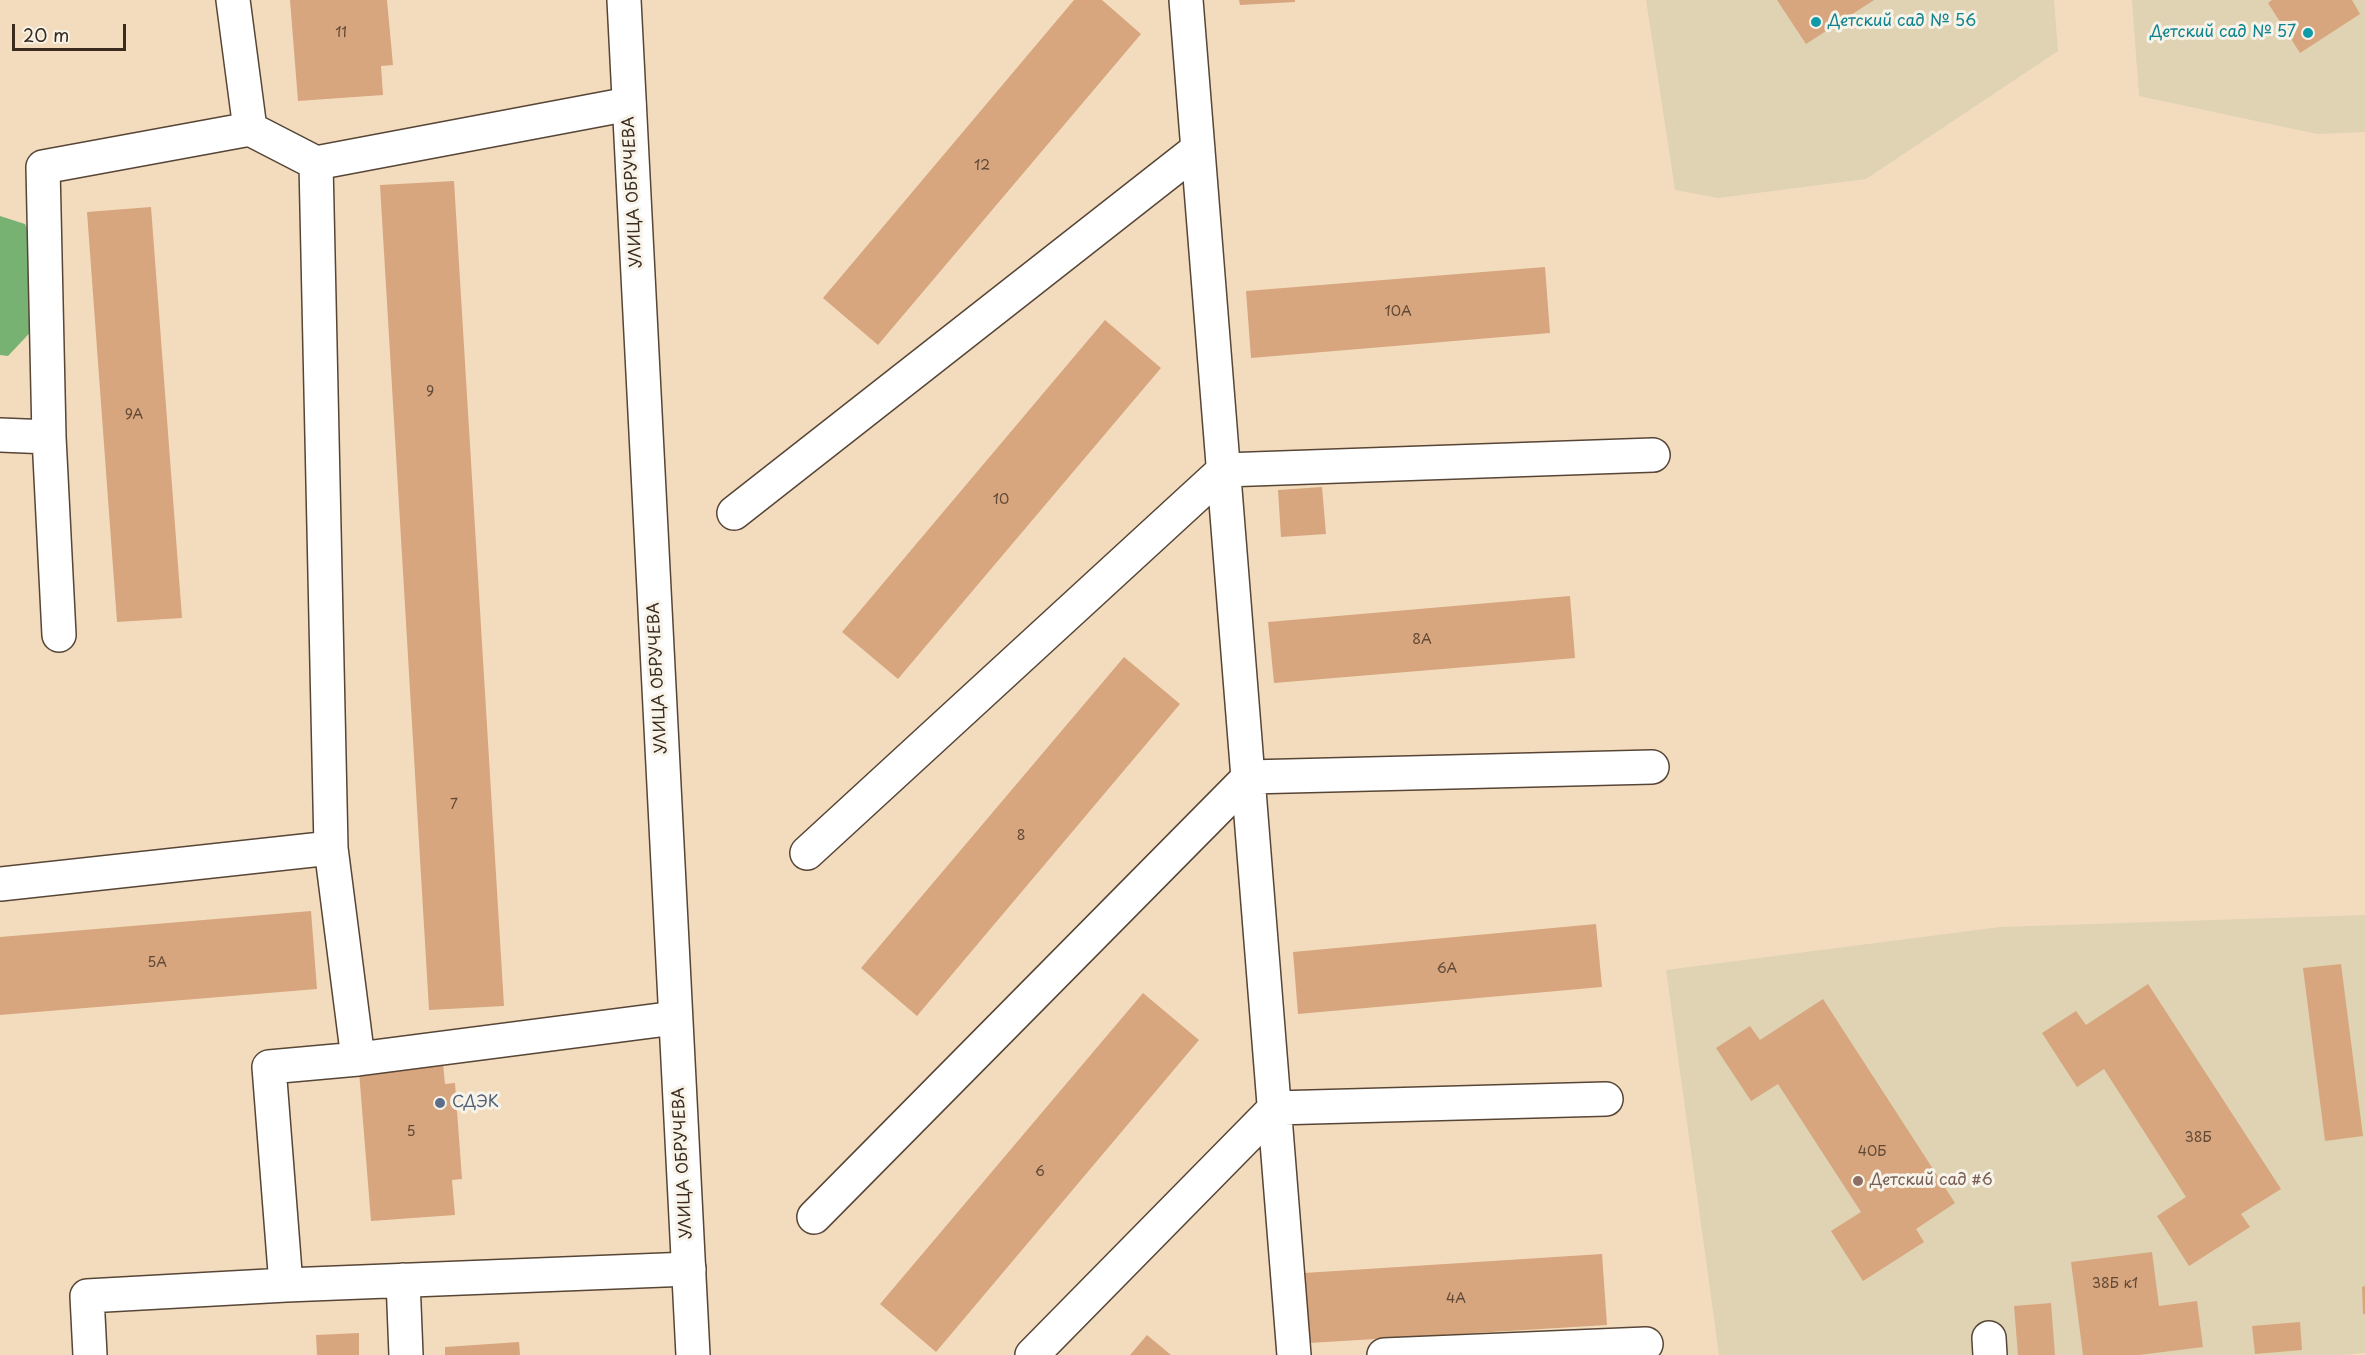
<!DOCTYPE html>
<html>
<head>
<meta charset="utf-8">
<style>
  body { margin:0 }
  #map { position:relative; width:2365px; height:1355px; overflow:hidden; background:#f3dcbe; font-family:"Playpen Sans",sans-serif }
  canvas { display:block }
  .scale { position:absolute; left:12px; top:24px; width:114px; height:27px; box-sizing:border-box; border:3px solid #3b2a1e; border-top:0; padding-left:8px; font-size:18px; line-height:21px; white-space:nowrap; color:#3b2a1e; -webkit-text-stroke:4px #f7f3e8; paint-order:stroke }
</style>
</head>
<body>
<div id="map">
<canvas width="2365" height="1355"></canvas>
<div class="scale">20 m</div>
</div>
<script>
const ctx = document.querySelector('canvas').getContext('2d');
ctx.lineJoin = 'round';
function fillPath(path, color) { ctx.fillStyle = color; ctx.fill(path, 'evenodd'); }
const shape = rows => new Path2D(rows.map(r => 'M' + r).join(''));
function strokePath(path, color, width, dash) { ctx.strokeStyle = color; ctx.lineWidth = width; ctx.lineCap = dash ? 'butt' : 'round'; ctx.setLineDash(dash || []); ctx.stroke(path); }
function write(font, color, halo, rows, align = 'center') {
  ctx.font = font + ' "Playpen Sans",sans-serif'; ctx.lineWidth = 6; ctx.setLineDash([]); ctx.textBaseline = 'middle'; ctx.strokeStyle = halo; ctx.fillStyle = color; for (const [text, x, y, turn = 0] of rows) {
    ctx.save(); ctx.translate(x, y); ctx.rotate((+turn || 0) * Math.PI / 180); ctx.textAlign = isNaN(turn) ? turn : align; if (halo) ctx.strokeText(text, 0, 0); ctx.fillText(text, 0, 0); ctx.restore();
  }
}
fillPath(shape([
  [1646,0,2054,0,2058,51,1866,179,1718,198,1675,190],
  [2132,0,2365,0,2365,132,2317,134,2139,96],
  [2365,915,2365,1353,2343,1355,1719,1355,1666,970,2000,927]
]), '#dfd3b4');
fillPath(shape([
  [0,216,25,224,58,303,8,356,0,355]
]), '#78b272');
fillPath(shape([
  [290,0,387,0,393,65,381,66,383,95,298,101],
  [1074,0,1102,0,1141,34,878,345,823,298],
  [1239,0,1295,0,1295,2,1240,5],
  [1777,0,1874,0,1806,44],
  [2272,0,2352,0,2360,14,2300,53,2268,3],
  [454,181,504,1006,429,1010,380,185],
  [151,207,182,618,117,622,87,212],
  [1545,267,1550,333,1251,358,1246,291],
  [1105,320,1161,368,898,679,842,632],
  [1322,487,1326,534,1281,537,1278,490],
  [1570,596,1575,658,1274,683,1268,622],
  [1124,657,1180,704,917,1016,861,968],
  [311,911,317,989,0,1015,0,937],
  [1596,924,1602,987,1298,1014,1293,952],
  [2341,964,2363,1136,2325,1141,2303,968],
  [2148,984,2281,1189,2241,1214,2250,1227,2189,1266,2157,1216,2186,1197,2104,1069,2077,1087,2042,1033,2076,1011,2086,1025],
  [1143,993,1199,1040,936,1352,880,1304],
  [1823,999,1955,1203,1916,1229,1924,1242,1863,1281,1831,1231,1861,1212,1778,1084,1751,1101,1716,1048,1750,1026,1760,1040],
  [442,1053,445,1084,455,1083,462,1179,452,1180,455,1215,371,1221,358,1059],
  [2152,1252,2159,1306,2197,1301,2203,1347,2139,1355,2083,1355,2071,1262],
  [1602,1254,1607,1325,1309,1343,1304,1273],
  [2365,1286,2365,1314,2363,1314,2362,1287],
  [2051,1303,2055,1355,2018,1355,2014,1306],
  [2300,1322,2302,1350,2255,1354,2252,1326],
  [359,1333,359,1355,317,1355,316,1335],
  [1147,1335,1171,1355,1130,1355],
  [519,1342,520,1355,445,1355,445,1347]
]), '#d7a67e');
const minor = shape([
  [233,0,250,129,316,163,629,104],
  [1186,0,1294,1355],
  [0,435,49,437,43,167,250,129],
  [49,437,59,635],
  [734,513,1198,149],
  [807,853,1224,470,1653,455],
  [0,884,331,848,316,163],
  [358,1059,675,1018],
  [814,1217,1249,777,1652,767],
  [403,1280,406,1355],
  [286,1285,689,1269],
  [1989,1338,1990,1355],
  [90,1355,87,1296,286,1285,269,1067,358,1059,331,848],
  [1032,1355,1275,1108,1606,1099],
  [1384,1355,1646,1344]
]);
const major = shape([
  [624,0,693,1355]
]);
strokePath(minor, '#574536', 36);
strokePath(major, '#574536', 36);
strokePath(minor, '#fff', 33);
strokePath(major, '#fff', 33);
for (const [x, y, r, color] of [
  [1816,22,6,"#0f9aa8"],
  [2308,33,6,"#0f9aa8"],
  [440,1103,6,"#5c6f8a"],
  [1858,1181,6,"#8d6e63"]
]) { const dot = new Path2D(); dot.arc(x, y, r, 0, 2 * Math.PI); ctx.fillStyle = color; ctx.fill(dot); strokePath(dot, '#f7f3e8', 2); }
write('14px', '#624936', null, [
  ["11",341,33],
  ["12",982,166],
  ["10А",1398,312],
  ["9",430,392],
  ["9А",134,415],
  ["10",1001,500],
  ["8А",1422,640],
  ["7",454,805],
  ["8",1021,836],
  ["5А",157,963],
  ["6А",1447,969],
  ["5",411,1132],
  ["38Б",2198,1138],
  ["40Б",1872,1152],
  ["6",1040,1172],
  ["38Б к1",2115,1284],
  ["4А",1456,1299]
]);
write('16px', '#0d838f', '#f7f3e8', [
  ["Детский сад № 56",1828,22],
  ["Детский сад № 57",2296,33,"right"]
], 'left');
write('16px', '#3b2a1e', '#f7f3e8', [
  ["УЛИЦА ОБРУЧЕВА",633,192,-93],
  ["УЛИЦА ОБРУЧЕВА",658,678,-93],
  ["УЛИЦА ОБРУЧЕВА",683,1163,-93]
]);
write('16px', '#4e5e75', '#f7f3e8', [
  ["СДЭК",452,1103]
], 'left');
write('16px', '#785e54', '#f7f3e8', [
  ["Детский сад #6",1870,1181]
], 'left');
</script>
</body>
</html>
